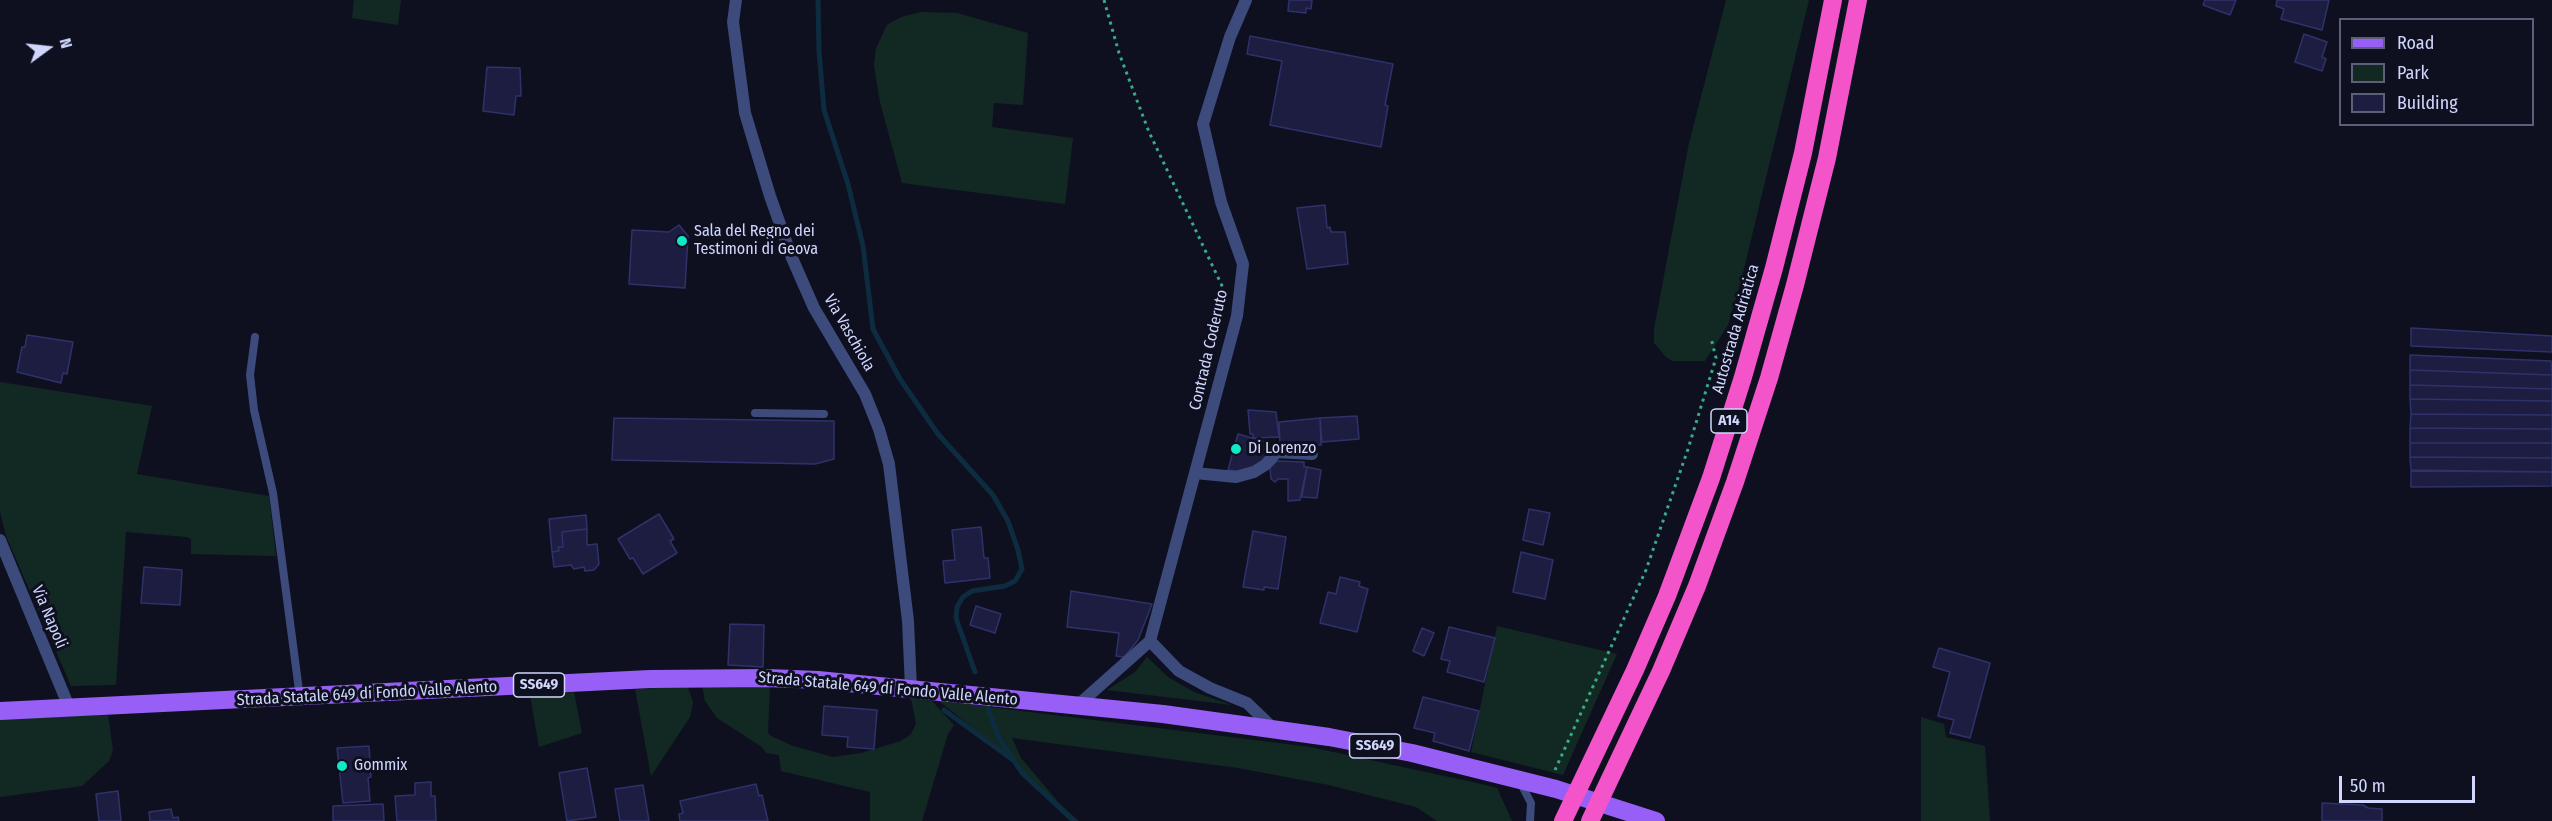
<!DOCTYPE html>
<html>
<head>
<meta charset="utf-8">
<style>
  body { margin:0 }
  #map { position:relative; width:2552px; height:821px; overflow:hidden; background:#0e1020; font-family:"Fira Sans Condensed",sans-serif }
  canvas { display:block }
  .legend { position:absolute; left:2339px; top:18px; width:195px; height:108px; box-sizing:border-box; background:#0e1020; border:2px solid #5c5f78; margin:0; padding:8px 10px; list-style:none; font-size:18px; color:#d0d6fc }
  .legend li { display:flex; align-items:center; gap:12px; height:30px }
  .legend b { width:30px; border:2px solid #5c5f78 }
  .north { position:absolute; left:18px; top:18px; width:60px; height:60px; -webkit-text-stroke:4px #0e1020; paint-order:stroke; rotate:75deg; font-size:16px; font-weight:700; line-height:24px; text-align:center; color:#d0d6fc }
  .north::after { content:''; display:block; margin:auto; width:21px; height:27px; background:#d0d6fc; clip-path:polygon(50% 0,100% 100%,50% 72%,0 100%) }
  .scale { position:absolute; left:2339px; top:776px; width:136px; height:27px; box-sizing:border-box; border:3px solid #d0d6fc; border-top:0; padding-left:8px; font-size:18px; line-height:21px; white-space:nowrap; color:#d0d6fc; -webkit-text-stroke:4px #0e1020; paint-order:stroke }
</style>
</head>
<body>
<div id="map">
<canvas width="2552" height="821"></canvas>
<ul class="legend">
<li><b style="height:8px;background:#975ff5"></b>Road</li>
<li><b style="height:16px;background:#122923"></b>Park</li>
<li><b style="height:16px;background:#1c1d40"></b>Building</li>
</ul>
<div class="north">N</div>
<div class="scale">50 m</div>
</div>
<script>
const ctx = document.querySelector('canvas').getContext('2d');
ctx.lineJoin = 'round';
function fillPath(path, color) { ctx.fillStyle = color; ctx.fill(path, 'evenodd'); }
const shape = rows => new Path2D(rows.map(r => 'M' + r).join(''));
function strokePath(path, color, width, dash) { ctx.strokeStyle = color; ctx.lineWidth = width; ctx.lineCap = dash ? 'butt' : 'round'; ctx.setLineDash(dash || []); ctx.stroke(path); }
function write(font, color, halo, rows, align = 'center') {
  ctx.font = font + ' "Fira Sans Condensed",sans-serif'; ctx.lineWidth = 6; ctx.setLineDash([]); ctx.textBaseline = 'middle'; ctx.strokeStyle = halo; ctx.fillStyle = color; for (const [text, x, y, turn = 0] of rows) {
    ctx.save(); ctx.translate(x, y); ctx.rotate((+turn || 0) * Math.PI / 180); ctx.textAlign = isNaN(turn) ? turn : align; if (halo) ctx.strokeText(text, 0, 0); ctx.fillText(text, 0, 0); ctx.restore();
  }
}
fillPath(shape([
  [354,0,401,0,398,25,352,18],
  [1726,0,1809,0,1741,281,1728,325,1705,361,1672,361,1666,357,1654,343,1654,329,1689,143],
  [921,12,957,13,1028,33,1023,105,994,103,992,127,1073,138,1065,204,902,183,880,102,874,66,876,48,887,25,901,17],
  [0,382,152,406,137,474,269,496,276,556,191,554,191,539,187,537,126,532,116,685,71,686,6,536,0,512],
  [1497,626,1617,654,1563,775,1471,752],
  [1147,657,1168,677,1194,692,1232,705,1107,690,1135,672],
  [702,685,770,687,768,733,771,736,793,746,833,757,861,753,901,741,911,734,916,724,911,698,932,701,954,725,948,734,922,821,870,821,870,792,781,771,779,755,766,753,762,747,717,718,705,701],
  [688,687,693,702,690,717,651,776,635,689],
  [574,692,582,733,539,747,530,695],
  [939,701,986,706,997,734,1012,759],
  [990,707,1310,747,1477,783,1497,788,1512,821,1437,821,1416,807,1329,785,1238,768,1012,738,1021,758,1059,803,1079,821,1075,821,1022,771,998,731],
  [108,715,113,750,109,761,82,786,0,797,0,719],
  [1921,717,1944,724,1946,737,1985,746,1990,821,1921,821]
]), '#122923');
strokePath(shape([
  [818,0,819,51,824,110,848,184,863,246,873,329,900,379,938,434,993,495,1008,521,1018,550,1022,569,1015,581,1005,586,972,591,963,597,957,607,956,618,975,672],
  [988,708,998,736,1022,773,1074,821],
  [944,710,1013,760]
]), '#0e2c3f', 5);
const building = shape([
  [1289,0,1312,0,1311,9,1306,8,1306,13,1288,11,1289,0],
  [2205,0,2236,0,2230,15,2203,5,2205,0],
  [2277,0,2329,0,2322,30,2281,19,2284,9,2276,6,2277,0],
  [2304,34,2327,42,2322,57,2326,59,2322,71,2295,62,2304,34],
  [1250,36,1393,64,1385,105,1388,106,1381,147,1270,125,1282,61,1247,54,1250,36],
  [487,67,520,68,521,96,516,96,514,115,483,111,487,67],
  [1325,205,1327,228,1330,227,1331,232,1345,232,1348,264,1307,269,1297,208,1325,205],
  [679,225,688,236,685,288,629,284,632,230,669,232,679,225],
  [2411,328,2552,336,2552,352,2411,346,2411,328],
  [27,335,73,342,67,374,63,373,61,383,17,372,22,347,25,347,27,335],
  [2410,355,2551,361,2552,375,2410,370,2410,355],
  [2410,370,2552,375,2552,389,2410,385,2410,370],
  [2410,385,2552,389,2552,401,2410,399,2410,385],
  [2410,399,2552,401,2552,415,2411,414,2410,399],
  [1248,410,1276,412,1279,437,1253,438,1253,434,1250,434,1248,410],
  [2411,414,2552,415,2552,429,2410,428,2411,414],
  [1357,416,1359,439,1322,442,1320,418,1357,416],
  [614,418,834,421,834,459,815,464,612,460,614,418],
  [1320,418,1321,445,1280,444,1279,422,1320,418],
  [2410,428,2552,429,2552,443,2410,443,2410,428],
  [1238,434,1269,443,1267,458,1256,466,1237,471,1228,470,1238,434],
  [2410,443,2552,443,2552,458,2410,457,2410,443],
  [2410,457,2552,458,2552,472,2411,470,2410,457],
  [1277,461,1304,462,1304,467,1307,467,1300,500,1288,501,1288,479,1278,479,1275,482,1271,479,1270,468,1277,461],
  [1307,467,1321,470,1317,498,1302,497,1307,467],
  [2411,471,2552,472,2552,486,2411,487,2411,471],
  [1529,509,1550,513,1543,545,1523,540,1529,509],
  [659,514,674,539,670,541,677,553,643,574,633,558,630,559,618,539,659,514],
  [586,515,587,529,562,532,563,547,558,547,559,551,552,552,549,519,586,515],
  [981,527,984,558,988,558,990,578,945,583,943,561,955,560,952,530,981,527],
  [587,529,587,545,597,544,599,564,594,570,585,571,584,567,574,569,571,565,554,567,552,552,559,551,558,547,563,547,562,532,587,529],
  [1253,531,1286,537,1278,589,1264,587,1264,590,1243,587,1253,531],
  [1521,552,1553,560,1545,599,1513,592,1521,552],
  [144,567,182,570,180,605,141,603,144,567],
  [1340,577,1360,582,1359,586,1368,589,1357,632,1320,623,1328,592,1336,594,1340,577],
  [1071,591,1152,604,1138,640,1124,657,1116,656,1119,633,1067,627,1071,591],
  [976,606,1001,614,995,633,970,625,976,606],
  [730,624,764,625,763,667,728,665,730,624],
  [1449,627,1495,638,1484,682,1447,672,1450,661,1441,659,1449,627],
  [1422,628,1434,633,1424,656,1413,651,1422,628],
  [1939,648,1990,663,1970,738,1950,733,1954,720,1938,716,1950,672,1933,667,1939,648],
  [1423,697,1479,711,1469,751,1433,741,1435,733,1414,728,1423,697],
  [824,706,877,710,874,749,847,747,848,737,822,735,824,706],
  [369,746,371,777,368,778,370,801,343,803,337,748,369,746],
  [587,768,596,817,567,821,559,773,587,768],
  [431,782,431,796,435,796,436,821,397,821,395,796,415,795,415,783,431,782],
  [756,784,759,796,762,795,768,821,680,821,679,814,683,813,680,801,756,784],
  [643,785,649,821,620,821,615,789,643,785],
  [118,791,121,821,99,821,96,794,118,791],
  [2322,803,2363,805,2368,808,2382,809,2382,821,2322,821,2322,803],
  [383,804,384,821,333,821,333,806,383,804],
  [171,809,173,818,178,817,179,821,150,821,149,812,171,809]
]);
fillPath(building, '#1c1d40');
strokePath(building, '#2f326a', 1.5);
strokePath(shape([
  [1104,0,1119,53,1149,132,1224,290],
  [1555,770,1646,570,1688,449,1716,358,1711,338]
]), '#36ab86', 3, [3, 4.5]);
strokePath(shape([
  [255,337,250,375,254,410,273,493,300,698],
  [755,413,824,414],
  [1520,782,1531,803,1530,821]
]), '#3c4a7c', 8);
strokePath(shape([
  [736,0,733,22,745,113,770,196,792,258,814,308,865,394,879,429,889,464,908,621,911,688],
  [1195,473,1236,477,1254,472,1265,465,1277,452,1312,454],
  [0,540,69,707],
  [1150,641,1179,671,1210,688,1247,703,1273,728],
  [1078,705,1150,641,1237,316,1243,264,1221,202,1203,124,1230,37,1246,0]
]), '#3c4a7c', 12);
strokePath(shape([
  [0,711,650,679,767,678,818,680,1163,714,1329,737,1412,753,1556,789,1656,821]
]), '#975ff5', 18);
strokePath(shape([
  [1563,821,1635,670,1667,596,1711,478,1743,377,1774,268,1803,153,1833,0],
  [1590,821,1661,671,1697,586,1735,482,1769,378,1795,285,1827,158,1858,0]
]), '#f454c9', 18);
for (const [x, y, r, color] of [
  [682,241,6,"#0fe9c8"],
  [1236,449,6,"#0fe9c8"],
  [342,766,6,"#0fe9c8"]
]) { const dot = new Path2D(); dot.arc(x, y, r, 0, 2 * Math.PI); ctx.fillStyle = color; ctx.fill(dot); strokePath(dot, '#0e1020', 2); }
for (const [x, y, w] of [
  [1729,421,36],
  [539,685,51],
  [1375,746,51]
]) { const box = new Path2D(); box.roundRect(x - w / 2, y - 12, w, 24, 4.5); ctx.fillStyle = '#0e1020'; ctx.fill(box); strokePath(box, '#d0d6fc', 1.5); }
write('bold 15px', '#d0d6fc', null, [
  ["A14",1729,421],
  ["SS649",539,685],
  ["SS649",1375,746]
]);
write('16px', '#d0d6fc', '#0e1020', [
  ["Sala del Regno dei",694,232],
  ["Testimoni di Geova",694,250],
  ["Di Lorenzo",1248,449],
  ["Gommix",354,766]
], 'left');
write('16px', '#d0d6fc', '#0e1020', [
  ["Autostrada Adriatica",1736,329,-74],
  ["Via Vaschiola",849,333,60],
  ["Contrada Coderuto",1209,350,-77],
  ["Via Napoli",49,617,67],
  ["Strada Statale 649 di Fondo Valle Alento",888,689,5],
  ["Strada Statale 649 di Fondo Valle Alento",367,694,-3]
]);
</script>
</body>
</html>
